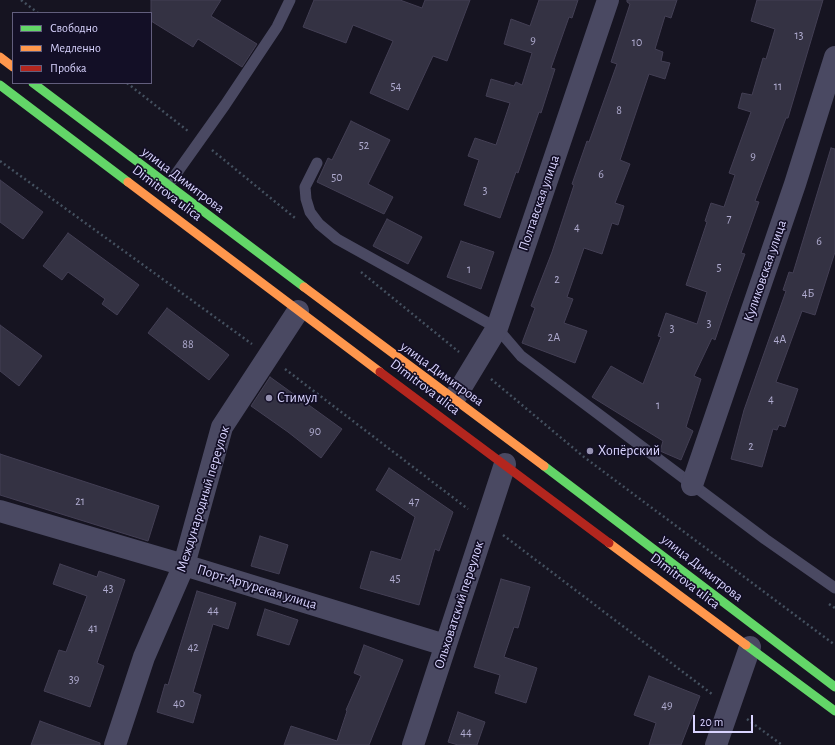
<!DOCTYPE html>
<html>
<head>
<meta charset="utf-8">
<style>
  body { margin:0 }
  #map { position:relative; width:835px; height:745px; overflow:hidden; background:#161421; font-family:"Alegreya Sans",sans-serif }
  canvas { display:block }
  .legend { position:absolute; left:12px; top:12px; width:140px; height:72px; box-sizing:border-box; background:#130f26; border:1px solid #625e7d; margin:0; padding:5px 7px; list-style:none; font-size:12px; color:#d9d4ff }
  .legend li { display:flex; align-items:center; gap:8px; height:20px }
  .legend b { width:20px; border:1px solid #625e7d }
  .scale { position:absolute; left:693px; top:715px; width:60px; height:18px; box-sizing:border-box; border:2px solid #d9d4ff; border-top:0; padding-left:5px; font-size:12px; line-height:14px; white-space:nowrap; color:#d9d4ff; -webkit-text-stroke:3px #130f26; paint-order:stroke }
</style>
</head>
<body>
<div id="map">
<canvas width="835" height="745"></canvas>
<ul class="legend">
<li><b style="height:5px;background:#63d668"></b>Свободно</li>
<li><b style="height:5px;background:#ff974d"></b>Медленно</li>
<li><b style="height:5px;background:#b3261e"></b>Пробка</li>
</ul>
<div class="scale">20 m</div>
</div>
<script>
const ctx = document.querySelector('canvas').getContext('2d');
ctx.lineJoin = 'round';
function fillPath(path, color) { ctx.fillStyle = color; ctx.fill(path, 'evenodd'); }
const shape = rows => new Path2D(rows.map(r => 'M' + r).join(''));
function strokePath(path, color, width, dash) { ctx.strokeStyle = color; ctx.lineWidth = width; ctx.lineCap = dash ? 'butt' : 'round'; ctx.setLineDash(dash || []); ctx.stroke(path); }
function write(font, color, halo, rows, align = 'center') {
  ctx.font = font + ' "Alegreya Sans",sans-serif'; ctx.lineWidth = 3.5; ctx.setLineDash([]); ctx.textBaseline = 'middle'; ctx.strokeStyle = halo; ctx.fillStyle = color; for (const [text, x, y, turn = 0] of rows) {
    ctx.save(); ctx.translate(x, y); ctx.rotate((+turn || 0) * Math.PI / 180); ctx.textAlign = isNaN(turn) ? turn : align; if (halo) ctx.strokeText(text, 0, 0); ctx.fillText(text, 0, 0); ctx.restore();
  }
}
const building = shape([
  [151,0,221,0,211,16,257,44,242,67,198,39,193,47,151,21,151,0],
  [314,0,400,0,422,8,425,0,470,0,447,61,433,56,408,110,370,93,393,41,353,25,346,43,303,27,314,0],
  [539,0,578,0,572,18,569,17,551,68,555,69,541,113,539,112,518,173,516,172,500,218,464,205,479,160,468,156,475,138,496,145,510,103,486,96,491,79,514,86,516,82,522,85,532,53,504,44,511,19,530,26,539,0],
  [627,0,677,0,671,18,665,16,655,49,663,52,661,61,670,63,665,79,649,74,620,160,630,164,615,203,624,206,618,225,612,223,602,254,584,248,567,297,573,299,564,323,587,331,575,363,522,343,535,308,531,306,552,252,574,185,572,184,587,141,589,142,617,64,611,62,630,4,627,2,627,0],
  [757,0,823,0,788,118,786,118,755,201,759,202,741,253,745,254,729,299,715,340,712,338,694,376,701,379,686,427,693,431,681,460,660,451,663,441,592,397,611,366,643,384,661,337,658,336,666,313,697,324,707,292,686,285,707,222,705,221,711,203,724,207,735,175,729,173,751,112,738,108,742,93,752,95,763,58,766,59,775,29,751,21,757,0],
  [351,121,390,140,368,184,393,197,384,214,317,182,328,158,332,160,351,121],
  [831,148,835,149,835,252,815,315,802,311,776,382,798,389,785,427,779,425,777,430,773,429,762,467,731,459,744,410,786,291,783,290,789,272,793,273,831,148],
  [0,180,43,212,23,239,0,222,0,180],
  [387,219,422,237,408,264,373,246,387,219],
  [68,233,139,285,117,315,102,304,105,299,68,272,62,280,43,266,68,233],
  [461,241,494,252,481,289,447,277,461,241],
  [167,308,229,355,209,380,148,333,167,308],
  [0,325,42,356,19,386,0,371,0,325],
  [270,377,342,429,321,458,288,432,251,406,270,377],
  [0,454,159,506,148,541,0,495,0,454],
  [389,468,453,512,439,551,435,549,419,605,360,588,371,551,401,560,415,517,376,490,389,468],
  [260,536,288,545,279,574,251,566,260,536],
  [60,564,97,577,99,571,125,580,97,663,104,666,90,707,44,691,59,650,66,652,87,596,53,584,60,564],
  [501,579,530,587,518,628,514,627,504,657,537,668,526,703,495,693,500,675,474,667,501,579],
  [197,591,236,603,228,629,213,624,193,692,201,695,193,723,157,712,165,684,168,685,197,591],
  [265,609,298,620,289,645,257,635,265,609],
  [364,645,403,660,369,745,284,745,291,726,337,741,347,711,346,710,361,676,354,673,364,645],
  [649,676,700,696,681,745,649,745,656,723,634,715,649,676],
  [458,712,485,722,477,745,458,745,448,742,458,712],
  [40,721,100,743,100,745,31,745,40,721]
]);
fillPath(building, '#343243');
strokePath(building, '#433f54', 1);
strokePath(shape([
  [21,0,38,13],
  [127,83,188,131],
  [212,150,295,218],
  [0,161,252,344],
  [361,272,459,352],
  [285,369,468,509],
  [491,379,584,457,835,645],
  [503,535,712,694],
  [829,604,835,608],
  [747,719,782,745]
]), '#44505f', 2.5, [2, 3]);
strokePath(shape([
  [317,163,305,187,306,199,310,212,319,224,337,239,497,328,521,356,765,539,835,588],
  [166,188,225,105,277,27,290,0]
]), '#4a4962', 11);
strokePath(shape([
  [454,399,497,328,608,0],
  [692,485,795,184,835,57],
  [0,511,184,565,445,645],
  [115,745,144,657,184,565,222,427,298,311],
  [413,745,505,464],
  [716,745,750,647]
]), '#4a4962', 22);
strokePath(shape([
  [33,83,304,287],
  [0,85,128,182],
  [544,466,835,687],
  [746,645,835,711]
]), '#63d668', 9);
strokePath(shape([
  [0,57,13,67],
  [128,182,380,372],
  [304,287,544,466],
  [609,543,746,645]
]), '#ff974d', 9);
strokePath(shape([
  [380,372,609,543]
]), '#b3261e', 9);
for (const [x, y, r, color] of [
  [269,398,4,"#9591b1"],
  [590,451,4,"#9591b1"]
]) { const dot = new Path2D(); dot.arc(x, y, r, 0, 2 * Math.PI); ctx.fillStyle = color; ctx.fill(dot); strokePath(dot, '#130f26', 1.5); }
write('12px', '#b0acd0', null, [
  ["13",799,35],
  ["9",533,40],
  ["10",637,42],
  ["54",396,86],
  ["11",778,86],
  ["8",619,110],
  ["52",364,145],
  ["9",753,156],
  ["6",601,174],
  ["50",337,177],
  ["3",485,190],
  ["7",729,218],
  ["4",577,227],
  ["6",819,241],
  ["5",719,267],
  ["1",469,269],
  ["2",557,279],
  ["4Б",808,293],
  ["3",709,323],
  ["3",672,328],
  ["2А",554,337],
  ["4А",780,339],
  ["88",188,344],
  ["4",771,399],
  ["1",658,405],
  ["90",315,431],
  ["2",751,446],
  ["21",80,501],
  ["47",414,501],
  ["45",395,578],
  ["43",108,588],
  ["44",213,610],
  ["41",93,628],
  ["42",193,647],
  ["39",74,679],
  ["40",179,703],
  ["49",667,705],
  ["44",466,732]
]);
write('14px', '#d9d4ff', '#130f26', [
  ["улица Димитрова",183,180,37],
  ["Dimitrova ulica",167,193,37],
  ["Полтавская улица",539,203,-71],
  ["Куликовская улица",765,271,-71],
  ["улица Димитрова",442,374,36],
  ["Dimitrova ulica",425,387,37],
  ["Международный переулок",203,499,-73],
  ["улица Димитрова",702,568,38],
  ["Dimitrova ulica",685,581,37],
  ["Порт-Артурская улица",257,587,17],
  ["Ольховатский переулок",459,605,-72]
]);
write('14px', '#d9d4ff', '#130f26', [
  ["Стимул",277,398],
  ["Хопёрский",598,451]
], 'left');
</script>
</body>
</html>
